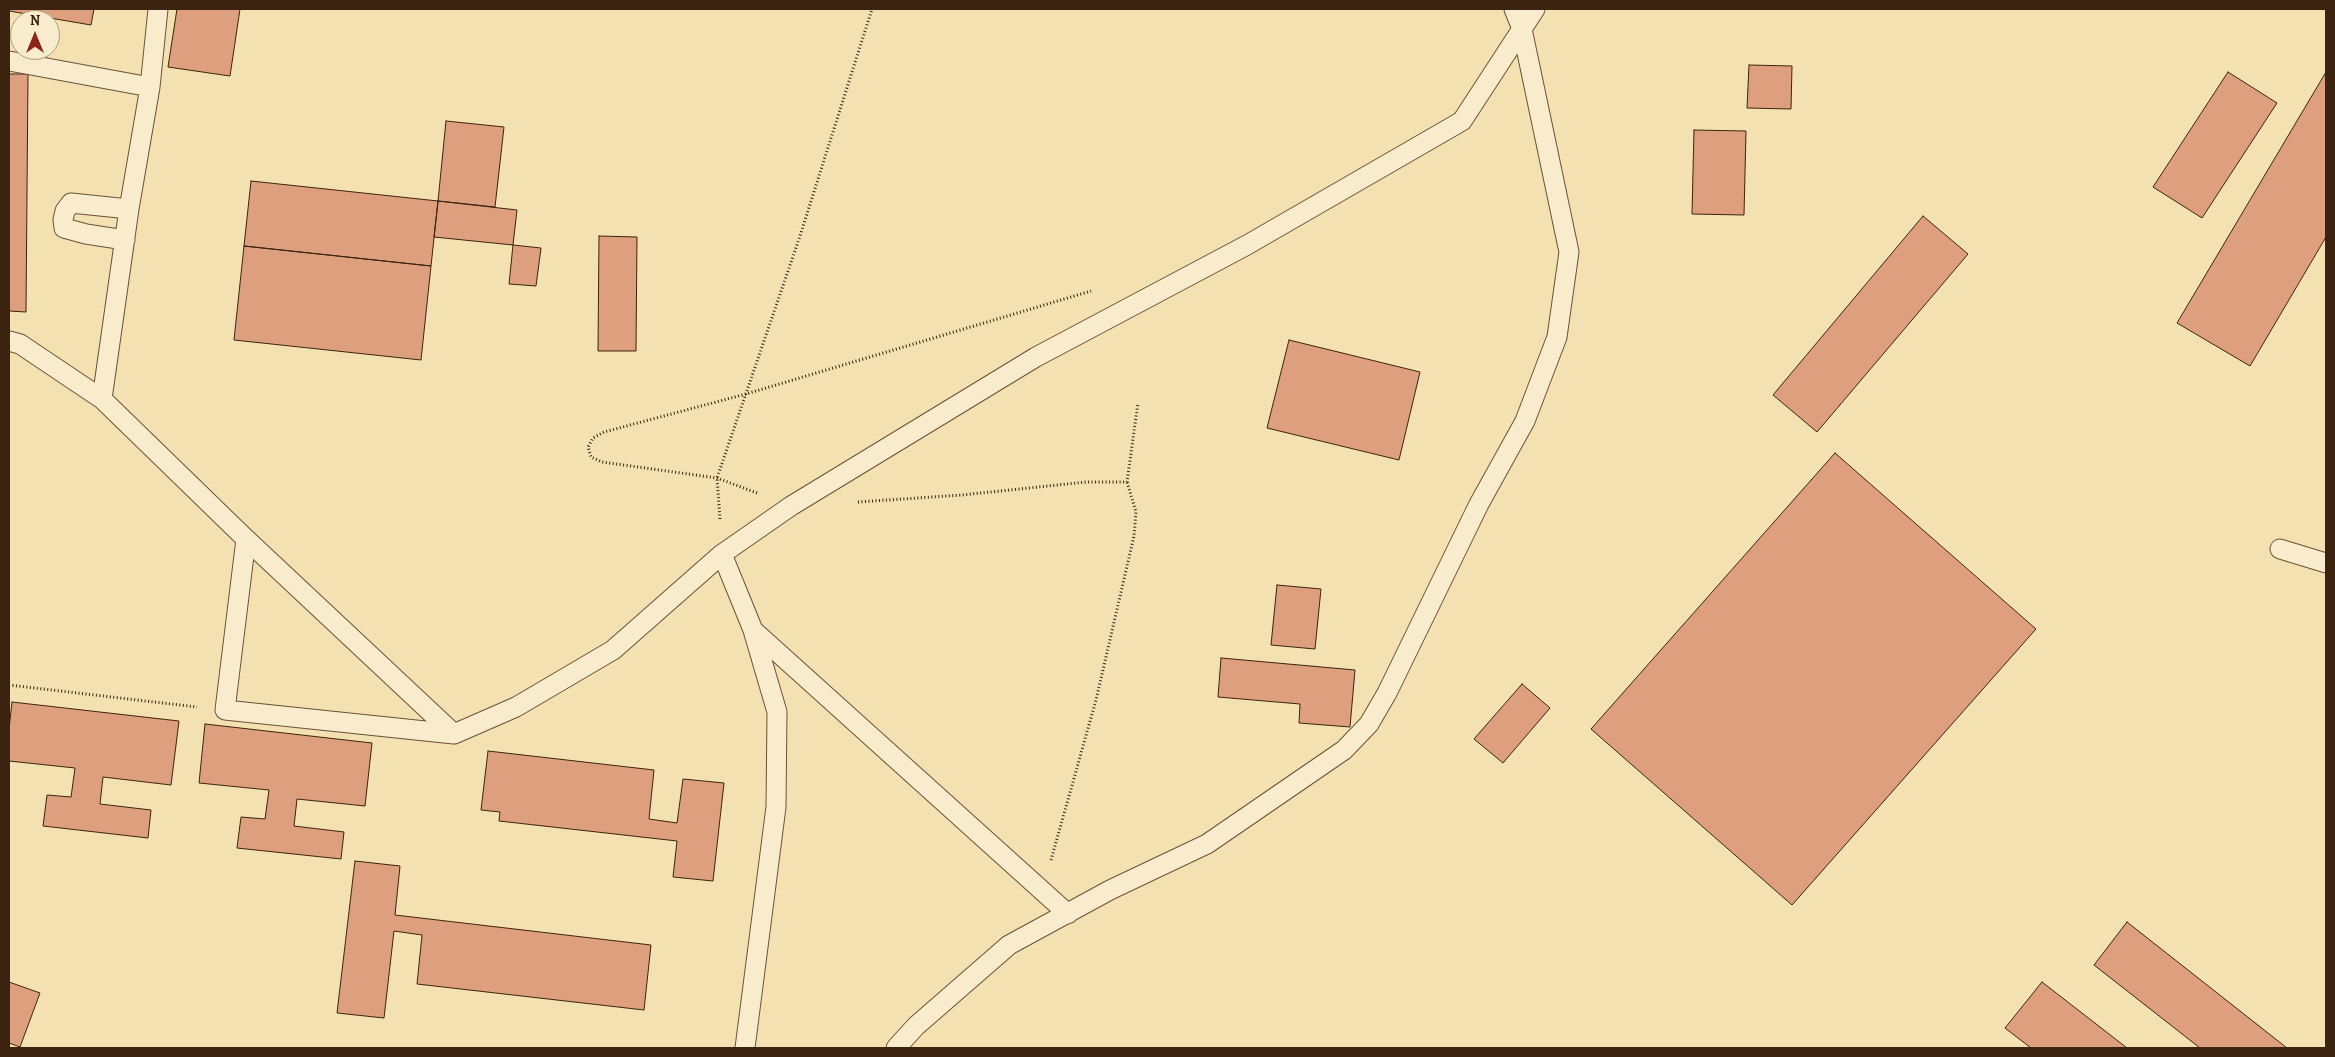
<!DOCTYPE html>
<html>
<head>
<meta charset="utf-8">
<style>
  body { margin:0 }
  #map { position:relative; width:2335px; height:1057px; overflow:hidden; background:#f4e1b2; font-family:Alegreya,serif }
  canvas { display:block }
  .frame { position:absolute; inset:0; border:10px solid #3c2310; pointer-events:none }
  .north { position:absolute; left:10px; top:10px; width:50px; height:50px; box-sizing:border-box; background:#f8eccd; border:1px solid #ad9c81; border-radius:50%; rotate:0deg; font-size:14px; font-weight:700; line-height:20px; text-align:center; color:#3c2310 }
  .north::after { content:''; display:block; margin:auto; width:18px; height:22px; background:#8f2418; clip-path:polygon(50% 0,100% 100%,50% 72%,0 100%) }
</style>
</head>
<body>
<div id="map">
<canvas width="2335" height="1057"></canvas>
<div class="frame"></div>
<div class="north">N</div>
</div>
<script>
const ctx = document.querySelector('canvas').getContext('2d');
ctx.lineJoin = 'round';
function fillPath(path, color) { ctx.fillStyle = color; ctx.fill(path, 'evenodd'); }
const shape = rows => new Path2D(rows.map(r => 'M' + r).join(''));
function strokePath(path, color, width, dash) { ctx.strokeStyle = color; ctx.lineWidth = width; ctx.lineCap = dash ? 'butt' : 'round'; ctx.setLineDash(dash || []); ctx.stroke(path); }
const building = shape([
  [9,9,94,9,91,25,9,11,9,9],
  [177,9,240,9,230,76,168,67,177,9],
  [1749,65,1792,66,1791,109,1747,108,1749,65],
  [2228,72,2277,103,2202,218,2153,187,2228,72],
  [2326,72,2326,237,2250,366,2177,323,2326,72],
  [9,74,28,74,26,312,9,311,9,74],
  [446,121,504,127,495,207,438,201,446,121],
  [1694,130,1746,131,1744,215,1692,214,1694,130],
  [251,181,438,201,431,266,244,246,251,181],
  [438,201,517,210,513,245,434,237,438,201],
  [1923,216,1968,254,1817,432,1773,395,1923,216],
  [599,236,637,237,636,351,598,351,599,236],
  [513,245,541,248,536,286,509,284,513,245],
  [244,246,431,266,421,360,234,340,244,246],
  [1289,340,1420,372,1399,460,1267,428,1289,340],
  [1835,453,2036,629,1792,905,1591,729,1835,453],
  [1277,585,1321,589,1315,649,1271,645,1277,585],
  [1221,658,1355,670,1350,727,1299,723,1300,704,1218,697,1221,658],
  [1522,684,1550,708,1503,763,1474,739,1522,684],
  [12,702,179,721,171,785,103,777,100,804,151,810,148,838,43,826,47,795,71,797,75,768,9,761,9,729,12,702],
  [205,724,372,743,365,806,297,799,294,826,344,832,341,859,237,848,241,817,265,819,269,790,199,783,205,724],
  [488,751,654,770,649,819,677,823,683,779,724,783,713,881,673,877,677,841,499,821,500,812,481,810,488,751],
  [355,861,400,866,395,915,651,945,644,1010,417,984,422,935,394,931,384,1018,337,1013,355,861],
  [2127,922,2287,1048,2200,1048,2094,965,2127,922],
  [9,982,40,993,20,1047,9,1043,9,982],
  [2042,982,2127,1048,2031,1048,2005,1028,2042,982]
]);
fillPath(building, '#dd9f7d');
strokePath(building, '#3c2310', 1);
const lane = shape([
  [9,61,150,87,158,9],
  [125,240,86,234,64,228,63,220,65,211,71,203,129,209],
  [9,341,20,344,102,399,246,539,225,710,454,734,516,707,613,650,722,554,791,506,1036,357,1247,245,1462,121,1535,9],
  [102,399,129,209,150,87],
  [246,539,454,734],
  [2280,549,2326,563],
  [722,554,753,630,777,712,776,807,745,1048],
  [754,631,1068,914],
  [896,1048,916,1026,1009,945,1110,890,1207,844,1344,750,1369,724,1387,693,1479,504,1525,421,1557,337,1569,252,1522,29,1514,9]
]);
strokePath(lane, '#6a5238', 21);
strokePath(shape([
  [757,493,717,478,602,462,591,457,588,447,593,438,604,432,746,394,1091,291],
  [858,502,962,495,1086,482,1127,482,1138,403],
  [720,519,717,478,799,239,872,9],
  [9,685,197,707],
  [1051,860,1096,700,1134,536,1136,512,1127,482]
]), '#3c2310', 3, [1, 2.5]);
strokePath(lane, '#f8eccd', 19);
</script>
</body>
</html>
